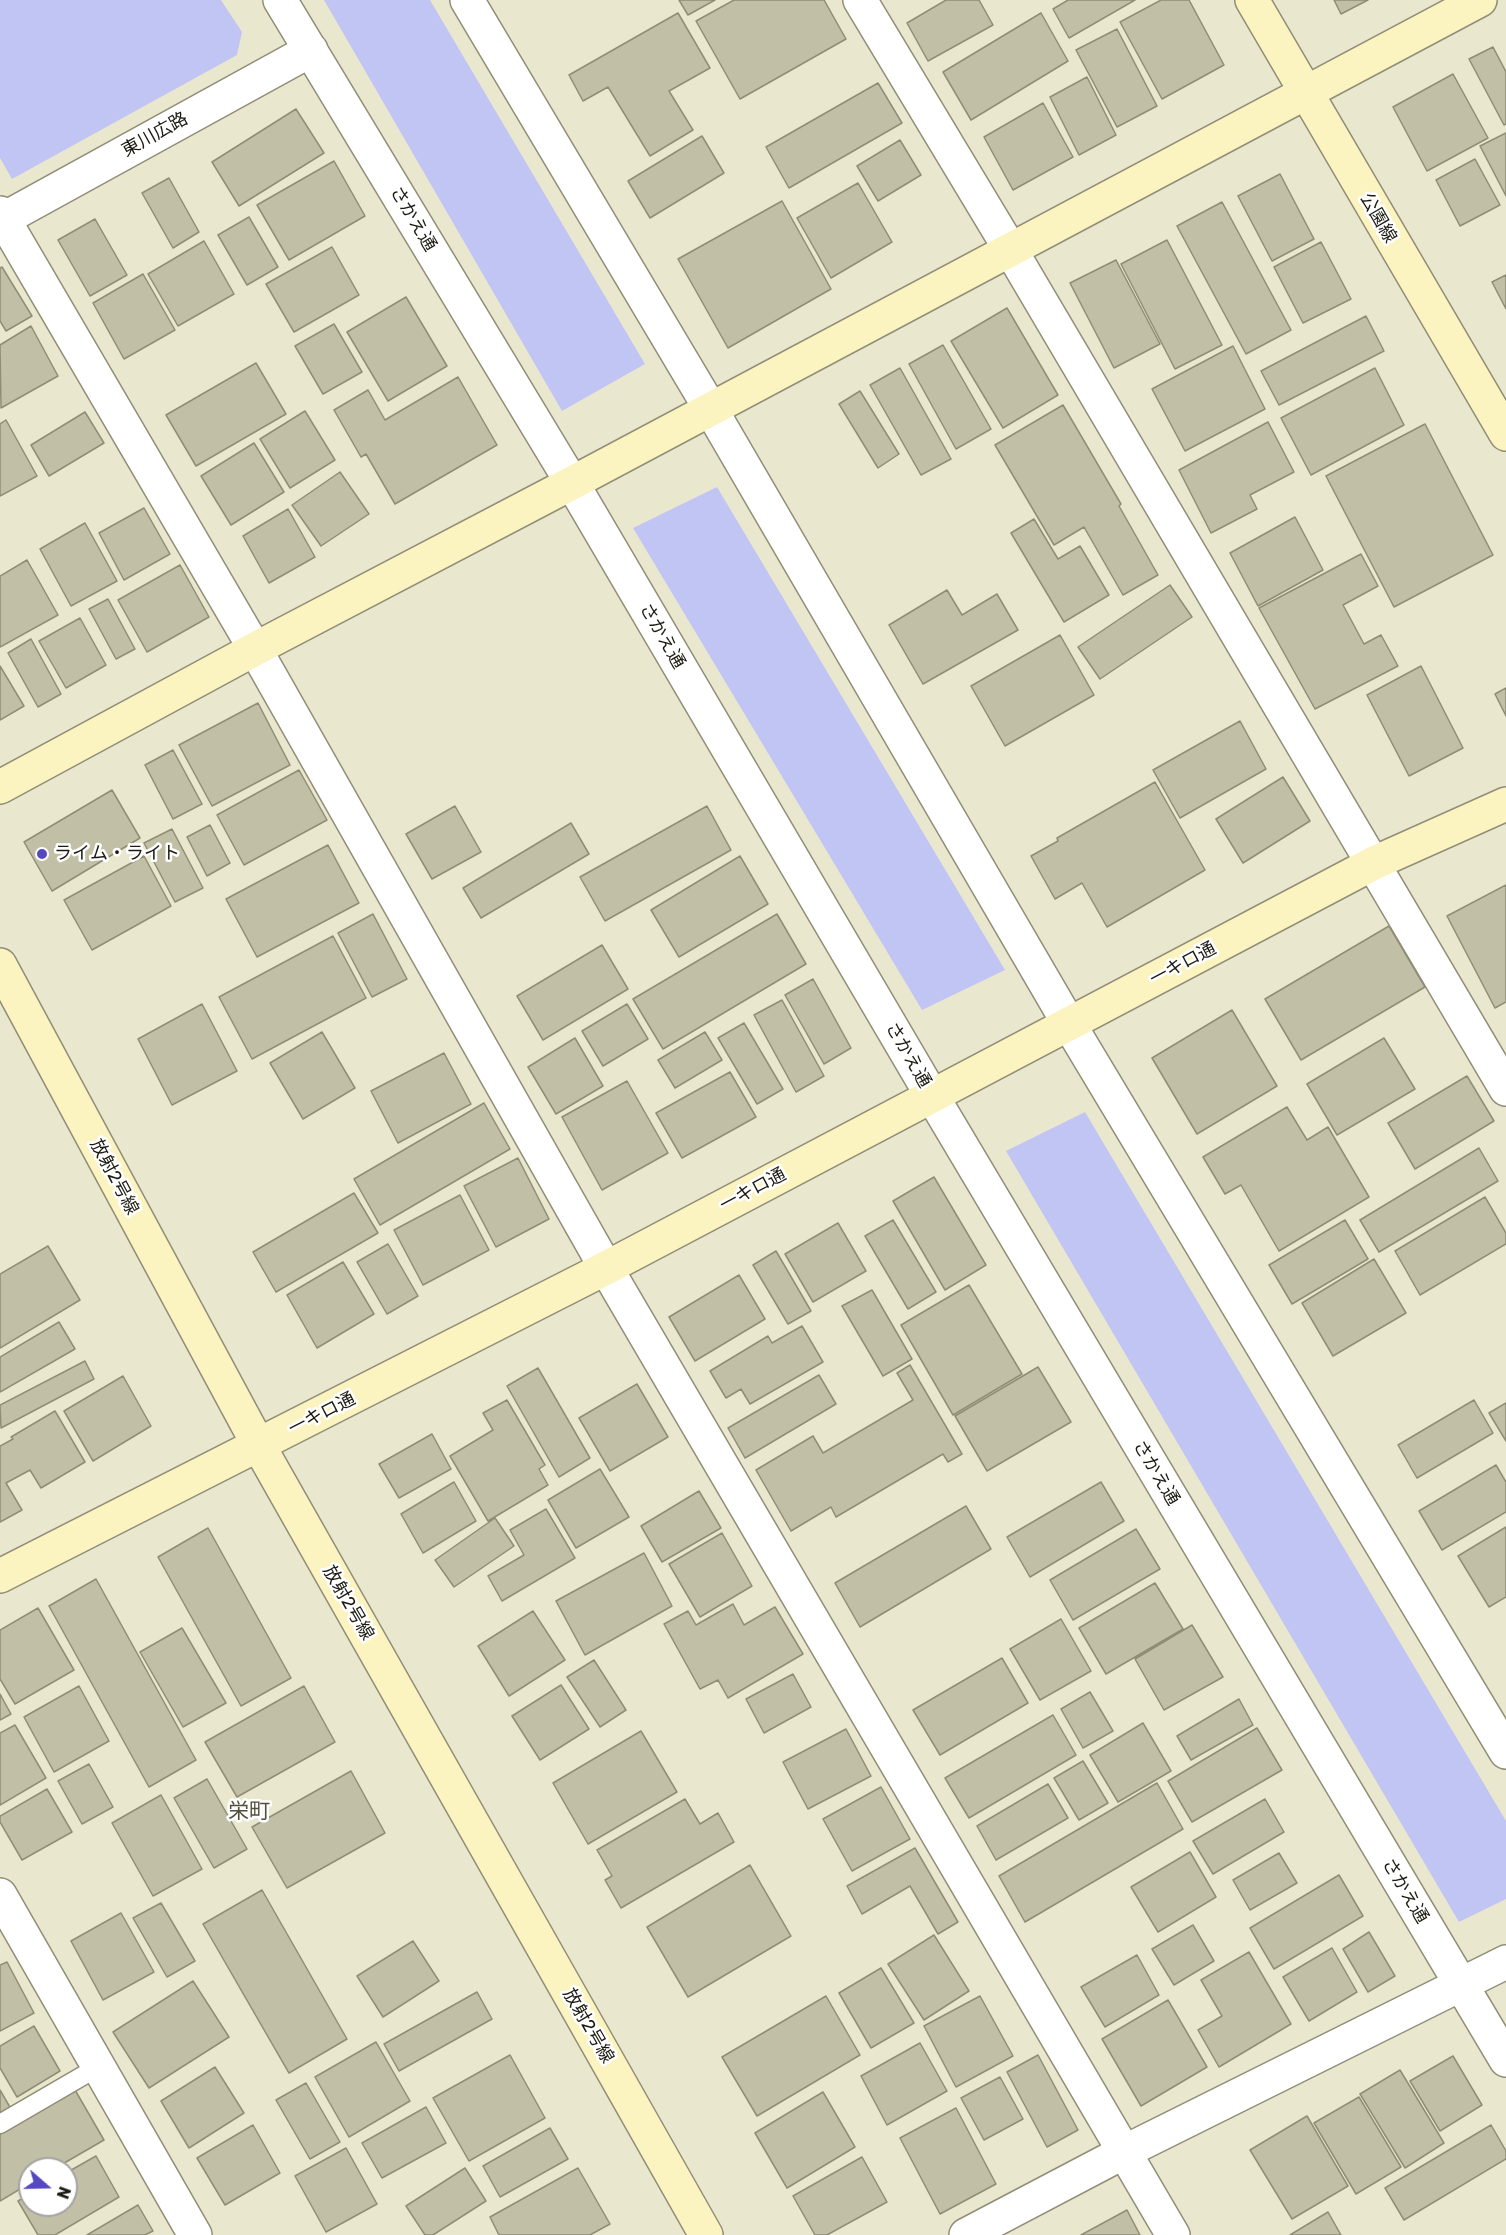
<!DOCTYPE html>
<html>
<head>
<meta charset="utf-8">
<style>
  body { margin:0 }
  #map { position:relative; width:1506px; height:2235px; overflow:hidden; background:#eae7cf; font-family:Rubik,sans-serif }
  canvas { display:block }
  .north { position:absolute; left:18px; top:2157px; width:60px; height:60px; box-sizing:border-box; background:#fff; border:2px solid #a4a3a0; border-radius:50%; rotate:110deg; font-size:16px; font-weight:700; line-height:24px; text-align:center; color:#1b1a12 }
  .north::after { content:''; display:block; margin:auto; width:21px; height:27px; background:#5449c1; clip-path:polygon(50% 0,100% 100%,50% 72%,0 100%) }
</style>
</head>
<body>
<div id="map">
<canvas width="1506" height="2235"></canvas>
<div class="north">N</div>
</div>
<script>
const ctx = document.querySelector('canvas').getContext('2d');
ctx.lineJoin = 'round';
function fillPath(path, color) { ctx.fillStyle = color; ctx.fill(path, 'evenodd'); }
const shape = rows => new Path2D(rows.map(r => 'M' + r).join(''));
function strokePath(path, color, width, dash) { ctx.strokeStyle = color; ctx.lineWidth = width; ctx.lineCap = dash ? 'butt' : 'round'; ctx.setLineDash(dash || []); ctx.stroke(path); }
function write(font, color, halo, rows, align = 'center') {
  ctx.font = font + ' Rubik,"Noto Sans JP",sans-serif'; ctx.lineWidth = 5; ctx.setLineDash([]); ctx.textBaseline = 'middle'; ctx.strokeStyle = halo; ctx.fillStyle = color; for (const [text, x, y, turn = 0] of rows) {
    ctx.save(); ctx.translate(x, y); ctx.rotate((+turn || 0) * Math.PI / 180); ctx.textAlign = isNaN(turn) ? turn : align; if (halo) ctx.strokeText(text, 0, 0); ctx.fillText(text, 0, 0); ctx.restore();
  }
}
fillPath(shape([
  [0,0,221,0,242,32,237,55,12,179,0,158],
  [324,0,430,0,645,364,562,411],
  [717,487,1005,970,922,1010,633,528],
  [1085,1112,1506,1821,1506,1899,1459,1922,1006,1151]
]), '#c1c5f3');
const building = shape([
  [679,0,715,0,688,15,679,0],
  [734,0,824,0,846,39,740,99,696,21,734,0],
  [946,0,979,0,993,25,928,61,907,23,946,0],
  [1068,0,1135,0,1069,38,1053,9,1068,0],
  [1161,0,1189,0,1224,65,1162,99,1120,22,1161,0],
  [1334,0,1368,0,1341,14,1334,0],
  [678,13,710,68,669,91,693,130,650,156,608,87,583,101,569,75,678,13],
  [1041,13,1068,61,971,120,943,72,1041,13],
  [1117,29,1157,106,1117,127,1076,50,1117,29],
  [1493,47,1506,72,1506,124,1504,125,1469,59,1493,47],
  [1453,74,1488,138,1427,171,1393,107,1453,74],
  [1087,77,1116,135,1079,155,1050,97,1087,77],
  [878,83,902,123,789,188,766,147,878,83],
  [1043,103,1073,157,1013,190,984,137,1043,103],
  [296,109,324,153,239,206,212,162,296,109],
  [1506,133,1506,196,1480,146,1506,133],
  [702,136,724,173,650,218,628,181,702,136],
  [900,140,921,175,878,201,857,166,900,140],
  [1475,159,1500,205,1460,226,1436,180,1475,159],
  [334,161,365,216,289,260,257,205,334,161],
  [1280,174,1314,239,1272,261,1238,196,1280,174],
  [169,178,199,232,173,248,142,193,169,178],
  [858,183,892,242,831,278,797,218,858,183],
  [782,201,831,289,728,348,678,259,782,201],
  [1222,202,1291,330,1246,354,1177,226,1222,202],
  [249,217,278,267,247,285,218,235,249,217],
  [95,219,127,275,90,296,58,240,95,219],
  [1167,240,1222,345,1175,369,1121,264,1167,240],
  [204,241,234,294,178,326,148,274,204,241],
  [1321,242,1351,299,1303,323,1274,267,1321,242],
  [332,247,359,295,294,332,266,284,332,247],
  [1116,260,1160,344,1114,368,1070,283,1116,260],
  [2,267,32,316,6,331,0,321,0,268,2,267],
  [143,274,175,330,124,359,93,303,143,274],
  [1506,275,1506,309,1492,282,1506,275],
  [406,297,447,366,388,401,347,332,406,297],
  [1007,308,1058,395,1003,428,951,341,1007,308],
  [1366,316,1384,351,1279,405,1261,371,1366,316],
  [334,324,362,372,323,394,295,346,334,324],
  [31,326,58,376,1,408,0,345,31,326],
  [943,345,991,429,956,449,909,364,943,345],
  [1233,346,1265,409,1185,451,1152,389,1233,346],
  [256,363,286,414,196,466,166,415,256,363],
  [900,368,951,459,921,475,870,385,900,368],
  [1375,368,1404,425,1311,475,1281,418,1375,368],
  [458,377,497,445,395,504,366,454,361,457,334,410,368,390,385,420,458,377],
  [860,391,899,454,878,468,839,404,860,391],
  [1063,405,1121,504,1119,506,1158,575,1123,595,1084,527,1054,545,995,445,1063,405],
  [305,411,335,460,290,488,260,439,305,411],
  [85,412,104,443,49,476,31,445,85,412],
  [6,420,37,476,0,496,0,424,6,420],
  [1268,422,1294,472,1250,495,1257,509,1211,533,1179,470,1268,422],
  [1425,424,1493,555,1394,607,1326,476,1425,424],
  [254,443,284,492,231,525,201,476,254,443],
  [340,472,369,514,321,546,292,505,340,472],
  [144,508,170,554,124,580,99,533,144,508],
  [288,509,315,557,269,583,243,536,288,509],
  [1295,517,1323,570,1258,606,1230,553,1295,517],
  [1034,519,1058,559,1080,546,1109,595,1064,622,1011,533,1034,519],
  [85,523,117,581,71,606,40,549,85,523],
  [1361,554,1378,586,1343,605,1364,644,1381,635,1398,666,1315,709,1259,608,1361,554],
  [27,560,58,615,0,647,0,576,27,560],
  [180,565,209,617,147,652,118,600,180,565],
  [1170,585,1192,617,1100,679,1078,647,1170,585],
  [947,590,962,615,997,594,1018,630,923,684,889,625,947,590],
  [108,599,135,649,116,659,89,609,108,599],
  [80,618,106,665,66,688,39,641,80,618],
  [1060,635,1094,695,1005,746,971,686,1060,635],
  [31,639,61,694,38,707,8,653,31,639],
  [0,666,24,706,0,720,0,666],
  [1421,666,1463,748,1409,776,1367,695,1421,666],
  [1506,688,1506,716,1495,694,1506,688],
  [258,703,290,765,212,806,179,745,258,703],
  [1240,721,1266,769,1180,818,1153,770,1240,721],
  [173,750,202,804,173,819,145,765,173,750],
  [299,770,327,820,244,865,217,815,299,770],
  [1283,777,1310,821,1243,863,1216,819,1283,777],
  [1155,782,1205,870,1107,927,1082,883,1055,899,1031,856,1058,841,1057,838,1155,782],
  [112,790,140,838,52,891,24,842,112,790],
  [455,806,481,852,432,879,406,834,455,806],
  [707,806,731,850,605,921,580,877,707,806],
  [571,823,589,854,481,918,463,888,571,823],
  [210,825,230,863,207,876,187,837,210,825],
  [172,829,203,888,175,902,144,843,172,829],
  [328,845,359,903,257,957,226,899,328,845],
  [144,856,171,906,92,950,64,900,144,856],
  [740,856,768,904,679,957,651,910,740,856],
  [1506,885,1506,1002,1495,1008,1447,916,1506,885],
  [373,914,407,979,372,997,338,933,373,914],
  [777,914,806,964,663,1049,633,999,777,914],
  [1389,926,1425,987,1301,1060,1265,999,1389,926],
  [333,936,366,998,252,1059,219,997,333,936],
  [602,945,628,989,543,1040,517,996,602,945],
  [813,979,851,1048,824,1064,785,995,813,979],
  [782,1000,824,1076,796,1092,754,1015,782,1000],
  [202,1004,237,1071,172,1105,138,1039,202,1004],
  [627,1004,648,1039,603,1066,582,1031,627,1004],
  [1232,1010,1277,1086,1197,1134,1152,1058,1232,1010],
  [744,1023,783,1089,757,1104,718,1038,744,1023],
  [322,1032,355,1088,303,1119,270,1063,322,1032],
  [705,1032,722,1060,675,1088,658,1060,705,1032],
  [575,1038,603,1086,556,1114,528,1067,575,1038],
  [1384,1038,1415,1089,1337,1135,1307,1084,1384,1038],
  [444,1053,471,1104,398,1143,371,1091,444,1053],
  [730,1072,756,1117,682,1158,656,1113,730,1072],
  [1467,1076,1494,1121,1415,1169,1388,1123,1467,1076],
  [627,1081,668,1153,602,1190,562,1117,627,1081],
  [484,1103,510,1149,380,1225,354,1179,484,1103],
  [1287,1107,1307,1140,1328,1127,1369,1197,1279,1251,1241,1185,1225,1194,1203,1157,1287,1107],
  [1479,1148,1498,1181,1379,1252,1360,1220,1479,1148],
  [518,1158,549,1219,496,1247,464,1186,518,1158],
  [934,1177,986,1265,945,1290,893,1201,934,1177],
  [354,1193,378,1233,276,1292,253,1252,354,1193],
  [460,1195,489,1250,423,1285,394,1230,460,1195],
  [1485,1197,1506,1233,1506,1244,1420,1295,1395,1251,1485,1197],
  [893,1220,936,1292,908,1309,865,1236,893,1220],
  [1345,1220,1368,1259,1292,1304,1269,1265,1345,1220],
  [838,1223,866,1271,813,1302,785,1254,838,1223],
  [388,1244,418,1296,387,1314,357,1262,388,1244],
  [48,1246,80,1300,0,1348,0,1274,48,1246],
  [776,1251,811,1311,788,1324,753,1265,776,1251],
  [1374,1259,1406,1313,1333,1356,1302,1303,1374,1259],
  [343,1262,374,1314,317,1348,287,1295,343,1262],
  [739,1275,765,1319,695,1361,669,1317,739,1275],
  [969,1285,1022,1374,953,1415,901,1325,969,1285],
  [872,1290,912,1359,883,1376,842,1306,872,1290],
  [59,1322,75,1349,0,1392,0,1357,59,1322],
  [802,1326,823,1362,750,1404,741,1389,726,1398,710,1371,768,1336,772,1343,802,1326],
  [85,1361,94,1379,1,1428,0,1405,85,1361],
  [910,1365,962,1454,948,1462,943,1454,836,1517,831,1507,791,1531,756,1470,813,1436,823,1453,913,1400,897,1373,910,1365],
  [1038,1367,1071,1422,987,1471,955,1416,1038,1367],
  [538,1368,590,1458,559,1477,507,1386,538,1368],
  [819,1375,836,1404,745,1458,728,1428,819,1375],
  [123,1376,151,1426,93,1461,64,1411,123,1376],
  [637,1384,668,1437,610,1471,579,1418,637,1384],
  [507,1400,545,1465,539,1469,548,1485,488,1521,450,1456,493,1430,483,1413,507,1400],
  [1474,1400,1493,1433,1417,1478,1398,1445,1474,1400],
  [1506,1403,1506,1441,1489,1413,1506,1403],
  [55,1411,85,1462,41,1488,30,1470,6,1483,22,1510,0,1522,0,1446,13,1439,11,1437,55,1411],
  [432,1434,451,1469,399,1498,379,1464,432,1434],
  [1496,1465,1506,1482,1506,1512,1442,1550,1419,1511,1496,1465],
  [600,1469,629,1517,576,1548,548,1500,600,1469],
  [454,1482,476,1521,423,1553,401,1514,454,1482],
  [1101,1482,1124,1521,1030,1577,1007,1537,1101,1482],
  [699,1491,721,1528,662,1562,641,1526,699,1491],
  [966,1506,991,1549,860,1627,835,1583,966,1506],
  [546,1509,575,1558,502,1601,488,1576,524,1555,510,1530,546,1509],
  [495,1518,514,1546,454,1587,435,1560,495,1518],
  [1506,1527,1506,1597,1489,1607,1458,1556,1506,1527],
  [208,1528,291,1678,241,1706,158,1557,208,1528],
  [1136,1529,1160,1569,1073,1620,1050,1580,1136,1529],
  [722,1533,752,1586,700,1617,669,1564,722,1533],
  [644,1553,672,1606,585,1655,556,1601,644,1553],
  [96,1579,196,1760,149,1787,49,1606,96,1579],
  [1155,1583,1183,1629,1106,1674,1079,1628,1155,1583],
  [733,1604,744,1625,775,1607,803,1654,728,1698,718,1680,700,1689,664,1624,688,1611,696,1625,733,1604],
  [38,1608,74,1670,15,1704,0,1679,0,1630,38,1608],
  [533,1611,565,1660,509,1696,478,1646,533,1611],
  [1061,1619,1091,1671,1040,1700,1010,1649,1061,1619],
  [1192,1625,1223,1677,1164,1710,1135,1659,1192,1625],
  [182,1628,226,1703,183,1727,140,1652,182,1628],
  [1002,1658,1028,1703,940,1755,913,1710,1002,1658],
  [594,1660,626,1710,600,1727,567,1677,594,1660],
  [793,1674,811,1707,764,1733,746,1699,793,1674],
  [561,1685,589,1729,540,1760,512,1716,561,1685],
  [79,1686,109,1741,54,1772,24,1717,79,1686],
  [304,1686,335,1742,237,1797,205,1742,304,1686],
  [1090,1692,1113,1731,1083,1748,1061,1709,1090,1692],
  [0,1694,11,1714,0,1720,0,1694],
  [1239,1699,1253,1725,1191,1760,1177,1736,1239,1699],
  [1053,1715,1076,1755,969,1818,945,1778,1053,1715],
  [1143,1723,1171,1771,1118,1802,1090,1755,1143,1723],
  [15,1725,46,1778,0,1805,0,1733,15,1725],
  [1257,1728,1282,1770,1192,1822,1168,1781,1257,1728],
  [846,1729,871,1776,808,1809,783,1762,846,1729],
  [641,1731,677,1792,588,1844,553,1783,641,1731],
  [1083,1761,1108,1803,1079,1820,1054,1778,1083,1761],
  [89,1764,113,1807,82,1824,58,1781,89,1764],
  [351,1771,385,1833,287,1888,252,1827,351,1771],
  [207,1779,247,1849,214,1868,174,1798,207,1779],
  [1157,1783,1183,1829,1025,1922,999,1876,1157,1783],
  [1048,1784,1068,1818,996,1860,977,1826,1048,1784],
  [881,1787,910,1839,852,1871,823,1819,881,1787],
  [47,1789,72,1832,22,1860,0,1822,0,1816,47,1789],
  [161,1795,202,1869,153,1896,112,1823,161,1795],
  [685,1799,700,1824,718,1813,734,1842,621,1908,605,1880,612,1876,597,1850,685,1799],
  [1265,1799,1284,1832,1213,1874,1193,1841,1265,1799],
  [915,1848,958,1922,938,1934,910,1886,862,1914,847,1886,915,1848],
  [1190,1852,1216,1897,1158,1932,1131,1887,1190,1852],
  [1279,1853,1297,1883,1250,1910,1233,1880,1279,1853],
  [750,1865,791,1936,688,1997,647,1927,750,1865],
  [1339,1875,1363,1916,1274,1969,1250,1928,1339,1875],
  [262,1890,347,2039,289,2073,203,1924,262,1890],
  [161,1903,195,1961,167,1977,133,1918,161,1903],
  [121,1913,154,1972,103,2000,71,1941,121,1913],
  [1193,1925,1214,1961,1174,1985,1152,1949,1193,1925],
  [1369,1932,1395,1976,1368,1992,1343,1949,1369,1932],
  [934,1935,969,1991,924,2020,888,1964,934,1935],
  [413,1941,439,1981,383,2017,357,1976,413,1941],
  [1332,1948,1357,1992,1309,2021,1283,1977,1332,1948],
  [1249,1952,1291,2024,1219,2067,1198,2030,1222,2016,1201,1980,1249,1952],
  [1137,1955,1159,1995,1105,2027,1081,1987,1137,1955],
  [7,1962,34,2013,0,2031,0,1965,7,1962],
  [881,1968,914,2023,871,2048,839,1993,881,1968],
  [193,1981,229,2037,149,2088,113,2032,193,1981],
  [477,1992,492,2019,399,2071,384,2044,477,1992],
  [826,1996,860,2055,757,2116,722,2057,826,1996],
  [980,1996,1013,2056,956,2087,924,2026,980,1996],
  [1168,2000,1207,2067,1141,2106,1102,2039,1168,2000],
  [34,2026,60,2071,17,2097,0,2068,0,2046,34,2026],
  [376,2042,410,2101,349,2137,315,2077,376,2042],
  [920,2043,947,2091,887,2125,861,2076,920,2043],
  [510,2055,545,2118,469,2161,433,2098,510,2055],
  [1038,2055,1078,2130,1047,2147,1007,2072,1038,2055],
  [1453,2056,1482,2105,1440,2131,1410,2081,1453,2056],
  [215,2067,244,2113,189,2148,161,2101,215,2067],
  [1400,2070,1444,2143,1405,2168,1360,2094,1400,2070],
  [1000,2077,1023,2119,984,2140,961,2098,1000,2077],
  [306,2083,340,2142,310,2159,276,2100,306,2083],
  [0,2090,11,2109,0,2114,0,2090],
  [75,2090,104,2140,54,2169,30,2169,30,2183,0,2201,0,2134,75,2090],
  [823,2092,855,2147,787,2188,755,2133,823,2092],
  [1359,2097,1401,2167,1356,2194,1314,2123,1359,2097],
  [426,2107,446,2143,382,2178,362,2143,426,2107],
  [956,2108,996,2184,940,2214,900,2138,956,2108],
  [1307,2116,1348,2186,1292,2219,1250,2150,1307,2116],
  [253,2125,280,2173,225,2205,197,2158,253,2125],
  [1491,2125,1506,2151,1506,2159,1404,2220,1385,2188,1491,2125],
  [550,2128,568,2159,500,2197,483,2166,550,2128],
  [346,2148,377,2204,326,2232,295,2176,346,2148],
  [96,2156,119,2197,55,2235,38,2235,18,2201,30,2194,30,2205,66,2205,66,2173,96,2156],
  [862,2157,887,2202,827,2235,815,2235,793,2196,862,2157],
  [465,2168,486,2201,433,2235,425,2235,406,2206,465,2168],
  [578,2168,610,2224,590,2235,499,2235,490,2217,578,2168],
  [138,2205,153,2231,145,2235,87,2235,138,2205],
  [1127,2210,1140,2235,1081,2235,1127,2210],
  [1328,2212,1341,2235,1290,2235,1328,2212]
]);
fillPath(building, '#c2bfa7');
strokePath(building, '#908d77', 1.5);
const lane = shape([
  [0,2124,98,2067]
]);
const street = shape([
  [280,0,572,483,932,1096,1506,2060],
  [467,0,710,408,1069,1024,1506,1752],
  [860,0,1010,249,1506,1089],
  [0,213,255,649,606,1268,1173,2235],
  [0,221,311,50],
  [0,1895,195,2235],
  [966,2235,1124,2152,1506,1962]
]);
const secondary = shape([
  [1252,0,1506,434],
  [0,787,255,649,572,483,1480,0],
  [0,965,259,1446,706,2235],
  [0,1576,606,1268,1374,863,1506,804]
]);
strokePath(lane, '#918d77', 21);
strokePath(street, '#918d77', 36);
strokePath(secondary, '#918d77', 36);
strokePath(lane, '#fff', 18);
strokePath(street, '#fff', 33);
strokePath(secondary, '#fbf4c1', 33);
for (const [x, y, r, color] of [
  [42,854,6,"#5449c1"]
]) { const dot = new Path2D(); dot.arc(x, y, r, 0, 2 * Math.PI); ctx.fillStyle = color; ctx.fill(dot); strokePath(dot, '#fff', 2); }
write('18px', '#1b1a12', '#fff', [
  ["東川広路",155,135,-29],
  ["公園線",1378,218,60],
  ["さかえ通",413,219,59],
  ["さかえ通",662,636,60],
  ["一キロ通",1183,964,-28],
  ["さかえ通",908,1055,60],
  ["放射2号線",114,1177,62],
  ["一キロ通",753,1190,-28],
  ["一キロ通",322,1414,-27],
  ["さかえ通",1156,1473,59],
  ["放射2号線",348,1603,60],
  ["さかえ通",1405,1891,59],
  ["放射2号線",588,2026,60]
]);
write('18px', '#1b1a12', '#fff', [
  ["ライム・ライト",54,854]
], 'left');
write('21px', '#524f3b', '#fff', [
  ["栄町",249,1812]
]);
</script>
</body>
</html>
